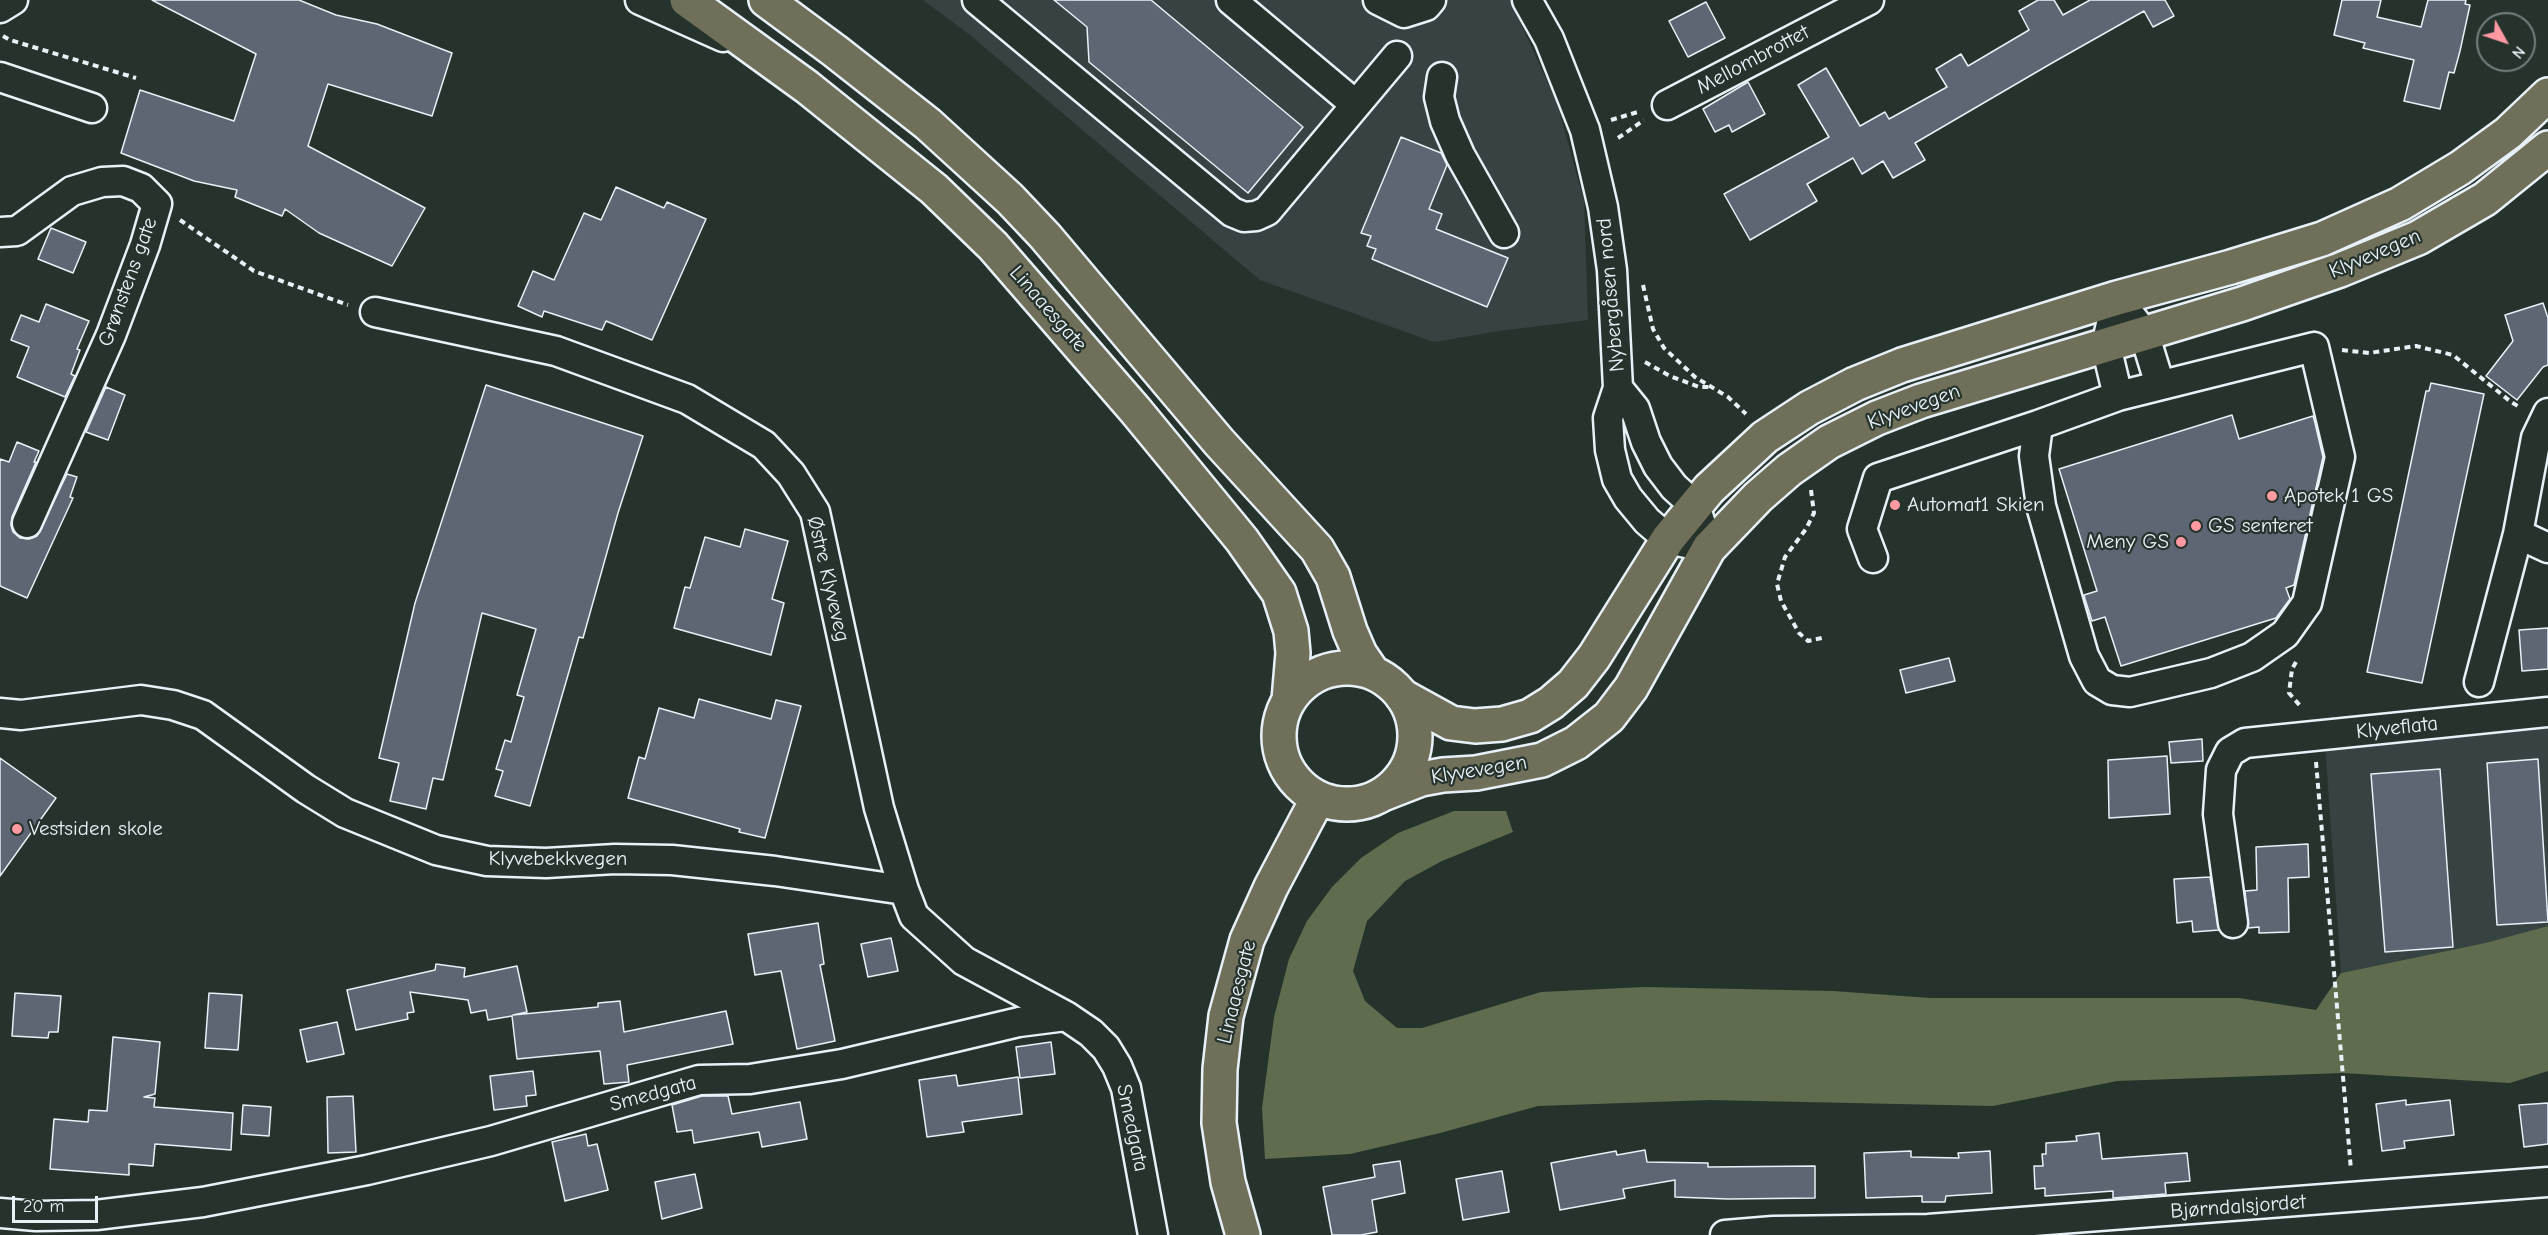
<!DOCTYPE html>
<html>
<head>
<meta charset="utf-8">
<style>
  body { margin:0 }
  #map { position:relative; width:2548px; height:1235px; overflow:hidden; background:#26332d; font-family:"Comic Neue",sans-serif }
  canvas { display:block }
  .north { position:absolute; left:2476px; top:12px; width:60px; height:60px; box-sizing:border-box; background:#26332d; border:2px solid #747f7e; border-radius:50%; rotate:130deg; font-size:16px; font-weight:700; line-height:24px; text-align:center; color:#e8f1f8 }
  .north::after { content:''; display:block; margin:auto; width:21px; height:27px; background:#ff9aa2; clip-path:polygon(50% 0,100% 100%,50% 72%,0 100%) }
  .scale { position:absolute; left:12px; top:1196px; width:86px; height:27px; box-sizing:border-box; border:3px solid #e8f1f8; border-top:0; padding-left:8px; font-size:18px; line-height:21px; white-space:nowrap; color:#e8f1f8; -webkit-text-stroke:4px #26332d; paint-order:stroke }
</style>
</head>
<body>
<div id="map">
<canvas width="2548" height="1235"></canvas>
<div class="north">N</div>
<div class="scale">20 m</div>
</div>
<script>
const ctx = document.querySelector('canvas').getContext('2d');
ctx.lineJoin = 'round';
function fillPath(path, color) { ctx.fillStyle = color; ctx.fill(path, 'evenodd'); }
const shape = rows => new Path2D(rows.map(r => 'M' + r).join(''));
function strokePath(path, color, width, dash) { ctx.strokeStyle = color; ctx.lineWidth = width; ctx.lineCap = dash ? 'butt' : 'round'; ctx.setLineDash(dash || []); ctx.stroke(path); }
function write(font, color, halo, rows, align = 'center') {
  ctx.font = font + ' "Comic Neue",sans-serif'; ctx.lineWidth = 4.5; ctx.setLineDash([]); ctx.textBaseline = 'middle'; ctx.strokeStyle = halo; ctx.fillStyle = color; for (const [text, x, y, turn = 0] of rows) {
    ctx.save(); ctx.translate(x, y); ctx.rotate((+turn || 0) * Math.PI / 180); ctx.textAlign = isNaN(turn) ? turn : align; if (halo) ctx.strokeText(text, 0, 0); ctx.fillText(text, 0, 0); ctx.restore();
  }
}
fillPath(shape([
  [923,0,1510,0,1557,103,1584,201,1588,320,1499,331,1434,342,1260,280,970,35],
  [2548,711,2548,926,2485,943,2341,973,2324,729]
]), '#374242');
fillPath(shape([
  [1454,811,1506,811,1513,832,1442,861,1405,881,1367,921,1353,971,1365,1001,1397,1028,1422,1028,1541,992,1644,987,1833,991,1930,998,2239,998,2316,1010,2341,973,2485,943,2548,926,2548,1071,2510,1083,2343,1073,2117,1081,1993,1106,1710,1100,1538,1106,1440,1133,1350,1154,1265,1159,1262,1108,1274,1017,1289,959,1307,921,1332,887,1361,858,1398,833]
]), '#5f6d4e');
const building = shape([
  [152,0,299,0,336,15,377,24,452,53,432,116,328,84,308,146,425,208,392,266,319,233,285,209,282,216,235,197,237,190,194,181,121,153,140,90,234,121,256,54,152,0],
  [1054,0,1151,0,1303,127,1248,193,1089,62,1087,27,1054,0],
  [2038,0,2054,0,2063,15,2090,0,2165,0,2174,16,2153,27,2144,11,2052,63,1915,143,1925,160,1893,178,1883,161,1862,174,1853,158,1807,184,1817,201,1750,240,1724,194,1829,137,1798,85,1826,68,1860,126,1885,112,1889,119,1947,87,1936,69,1961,54,1968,66,2029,30,2019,11,2038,0],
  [2342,0,2381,0,2377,17,2421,27,2428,0,2466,0,2465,4,2470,5,2460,51,2454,73,2449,72,2440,109,2404,101,2414,60,2363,48,2365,43,2334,35,2342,0],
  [1706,2,1725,38,1688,57,1669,21,1706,2],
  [1748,82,1765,114,1732,132,1729,125,1715,132,1703,109,1748,82],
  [1401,137,1441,153,1447,165,1429,209,1442,214,1436,229,1508,258,1487,307,1372,259,1376,249,1367,246,1371,236,1361,233,1401,137],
  [616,187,664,208,667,202,706,219,652,340,606,321,602,330,544,311,542,317,518,306,533,271,554,280,584,213,601,220,616,187],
  [51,228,86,242,73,273,38,259,51,228],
  [2543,303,2548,318,2548,365,2543,367,2517,400,2486,376,2513,341,2505,315,2543,303],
  [46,304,89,321,77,349,80,350,71,374,75,376,65,397,17,377,29,347,11,340,21,315,39,322,46,304],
  [2431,383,2484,394,2422,683,2367,672,2426,391,2429,391,2431,383],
  [486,385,643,436,618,513,583,638,579,637,530,806,495,796,503,771,496,769,505,740,511,742,524,697,517,695,536,629,482,613,443,780,433,778,426,809,390,801,399,763,379,758,415,603,486,385],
  [106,387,125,395,108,440,86,432,106,387],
  [2232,415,2239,439,2313,416,2315,423,2323,457,2294,585,2286,588,2290,599,2276,618,2121,666,2105,617,2092,621,2085,599,2084,595,2097,591,2059,469,2232,415],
  [17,442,39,451,34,462,36,462,12,517,11,525,13,532,20,538,29,539,37,536,67,474,77,477,70,497,73,498,27,598,0,586,0,459,9,462,17,442],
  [745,529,788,541,772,599,784,603,771,655,674,628,685,587,690,588,705,537,740,547,745,529],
  [2548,628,2548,669,2522,671,2519,630,2548,628],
  [1949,658,1955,681,1906,693,1900,670,1949,658],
  [699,699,771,719,776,700,801,706,765,838,739,832,740,829,628,798,639,757,645,759,659,708,694,718,699,699],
  [2202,739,2203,761,2171,763,2169,742,2202,739],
  [2167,756,2170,814,2109,818,2108,760,2167,756],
  [0,758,56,798,0,876,0,758],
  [2538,759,2548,922,2497,925,2487,763,2538,759],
  [2440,769,2453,947,2385,952,2371,774,2440,769],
  [2308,844,2309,877,2288,878,2289,932,2259,933,2259,927,2248,928,2245,891,2257,890,2256,847,2308,844],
  [2210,877,2219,930,2193,932,2192,921,2177,923,2174,879,2210,877],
  [818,923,824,964,820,965,835,1041,797,1049,781,971,755,975,748,934,818,923],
  [891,938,898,971,868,977,861,944,891,938],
  [436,964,465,968,464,977,517,966,527,1012,513,1015,598,1007,598,1003,620,1001,624,1032,726,1011,733,1044,627,1065,629,1082,604,1084,600,1051,517,1059,512,1016,488,1020,486,1010,471,1013,468,1000,410,992,414,1012,407,1013,408,1019,356,1030,347,990,435,970,436,964],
  [15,993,61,996,58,1032,49,1032,48,1038,12,1036,15,993],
  [209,993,242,995,238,1050,205,1048,209,993],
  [337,1022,344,1054,307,1062,300,1030,337,1022],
  [113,1037,160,1042,155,1094,144,1097,155,1098,154,1107,233,1113,231,1150,155,1144,153,1166,129,1164,129,1175,50,1169,54,1119,88,1122,89,1110,107,1111,113,1037],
  [1051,1042,1055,1074,1020,1078,1016,1047,1051,1042],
  [533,1071,536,1095,526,1096,527,1106,494,1110,490,1076,533,1071],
  [956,1075,958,1086,1018,1077,1022,1114,962,1122,964,1132,927,1137,919,1080,956,1075],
  [353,1096,356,1152,328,1153,327,1097,353,1096],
  [702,1096,728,1096,732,1114,800,1102,807,1139,762,1147,759,1132,694,1143,692,1130,677,1132,672,1105,702,1096],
  [2406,1100,2406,1105,2450,1100,2454,1135,2404,1141,2405,1148,2382,1151,2376,1104,2406,1100],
  [2548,1103,2548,1144,2524,1147,2519,1105,2548,1103],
  [243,1105,271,1107,269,1136,241,1134,243,1105],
  [2099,1133,2102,1159,2187,1153,2190,1181,2165,1183,2166,1194,2113,1198,2113,1191,2045,1196,2045,1188,2035,1189,2034,1166,2043,1166,2042,1154,2046,1154,2046,1143,2077,1141,2076,1136,2099,1133],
  [586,1134,588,1146,597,1144,608,1190,565,1201,552,1142,586,1134],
  [1645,1150,1647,1162,1708,1163,1708,1167,1815,1166,1815,1198,1728,1199,1675,1197,1675,1180,1623,1189,1625,1198,1560,1210,1551,1163,1616,1151,1617,1155,1645,1150],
  [1911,1151,1911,1157,1959,1158,1958,1153,1990,1151,1992,1193,1946,1196,1945,1202,1922,1202,1922,1196,1866,1198,1864,1153,1911,1151],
  [1400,1161,1405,1193,1372,1200,1377,1232,1361,1235,1332,1235,1323,1187,1375,1177,1373,1165,1400,1161],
  [1502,1171,1509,1212,1463,1220,1456,1179,1502,1171],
  [695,1174,702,1208,662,1219,655,1182,695,1174]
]);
fillPath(building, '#5e6673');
strokePath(building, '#e8f1f8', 1.5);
const minor = shape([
  [640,0,723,37],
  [977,0,1232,212,1244,217,1256,216,1267,211,1397,56],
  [1231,0,1356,105],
  [1378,0,1404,13,1426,6,1431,0],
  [1527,0,1549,39,1585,130,1603,207,1612,270,1618,388,1608,418,1610,450,1617,479,1628,498,1647,521,1668,539,1709,548],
  [0,8,13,0],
  [0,77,92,108],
  [1442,77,1439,97,1445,121,1460,155,1504,233],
  [1667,105,1869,0],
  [0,232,17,231,72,191,102,182,123,181,141,188,157,204,145,245,111,335,27,523],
  [2117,298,2106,346,2118,396],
  [2117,298,2144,333,2160,385],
  [375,312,556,351,687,399,764,445,791,474,815,512,879,808,904,890,914,916,964,961,1066,1016],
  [2314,347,2340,457,2307,603,2285,634,2252,657,2211,673,2130,692,2112,690,2097,681,2084,656,2041,506,2034,456,2038,425,2118,396,2314,347],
  [1618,388,1635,409,1646,442,1658,466,1674,487,1695,506,1702,527],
  [2548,413,2536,438,2518,534,2548,548],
  [1873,558,1862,529,1878,478,2038,425],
  [2479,682,2518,534],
  [0,713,21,715,141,700,173,705,203,715,306,789,345,813,436,850,487,861,546,863,615,859,672,860,775,871,904,890],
  [2233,923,2218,814,2221,770,2230,752,2245,743,2548,712],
  [0,1213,36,1216,96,1215,203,1202,367,1170,491,1141,699,1080,750,1079,842,1064,1019,1022,1066,1016,1091,1033,1106,1048,1117,1066,1126,1088,1153,1235],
  [1725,1235,1773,1231,1928,1229,2548,1182]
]);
const major = shape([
  [1402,696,1451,723,1475,726,1502,724,1530,716,1551,703,1573,684,1594,657,1668,539,1709,489,1765,437,1809,408,1855,384,1902,365,2117,298,2231,267,2322,239,2400,204,2460,168,2508,133,2548,95],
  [1385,793,1421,779,1443,775,1476,773,1542,760,1576,743,1609,717,1631,688,1709,548,1758,497,1789,470,1829,442,1877,418,1921,401,2242,304,2340,270,2418,238,2485,199,2548,148]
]);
const highway = shape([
  [687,0,807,87,934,189,993,246,1136,411,1242,540,1279,593,1291,631,1293,653,1289,700],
  [766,0,835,51,928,124,1010,199,1045,236,1219,442,1317,549,1333,577,1350,631,1360,654,1373,673],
  '1279 736a68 68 0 1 1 136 0a68 68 0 1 1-136 0Z',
  [1243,1235,1228,1182,1219,1123,1220,1069,1226,1016,1247,940,1271,887,1318,798]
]);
strokePath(minor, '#e8f1f8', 33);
strokePath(major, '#e8f1f8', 38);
strokePath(highway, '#e8f1f8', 38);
strokePath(shape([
  [3,36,10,40,136,78],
  [1611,120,1641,111],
  [1618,138,1644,120],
  [180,220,254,271,348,305],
  [1643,285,1653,329,1664,348,1695,377,1728,397,1746,414],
  [2342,350,2369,353,2416,346,2453,355,2511,402,2521,408],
  [1645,362,1670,376,1699,387,1710,387],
  [1811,490,1814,513,1806,529,1785,557,1777,584,1781,601,1799,633,1808,641,1822,638],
  [2296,662,2292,669,2289,693,2302,708],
  [2316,762,2351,1170]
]), '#e8f1f8', 4, [6, 4.5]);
strokePath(minor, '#26332d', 28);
strokePath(major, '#706f59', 33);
strokePath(highway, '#706f59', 33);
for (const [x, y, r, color] of [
  [2272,496,6,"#ff9aa2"],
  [1895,505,6,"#ff9aa2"],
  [2196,526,6,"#ff9aa2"],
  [2181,542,6,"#ff9aa2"],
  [17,829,6,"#ff9aa2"]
]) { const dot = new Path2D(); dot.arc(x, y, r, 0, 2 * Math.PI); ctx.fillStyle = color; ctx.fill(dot); strokePath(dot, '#26332d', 2); }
write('21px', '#e8f1f8', '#26332d', [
  ["Mellombrottet",1753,60,-28],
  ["Klyvevegen",2375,254,-23],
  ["Grønstens gate",128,282,-70],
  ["Nybergåsen nord",1611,295,-95],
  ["Linaaesgate",1048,309,49],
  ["Klyvevegen",1914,407,-20],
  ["Østre Klyveveg",828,579,77],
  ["Klyveflata",2397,728,-6],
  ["Klyvevegen",1479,770,-9],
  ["Klyvebekkvegen",558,859],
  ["Linaaesgate",1237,992,-76],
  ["Smedgata",653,1094,-15],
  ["Smedgata",1132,1128,78],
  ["Bjørndalsjordet",2238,1207,-4]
]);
write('21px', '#e8f1f8', '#26332d', [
  ["Apotek 1 GS",2284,496],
  ["Automat1 Skien",1907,505],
  ["GS senteret",2208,526],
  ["Meny GS",2169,542,"right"],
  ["Vestsiden skole",29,829]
], 'left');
</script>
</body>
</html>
